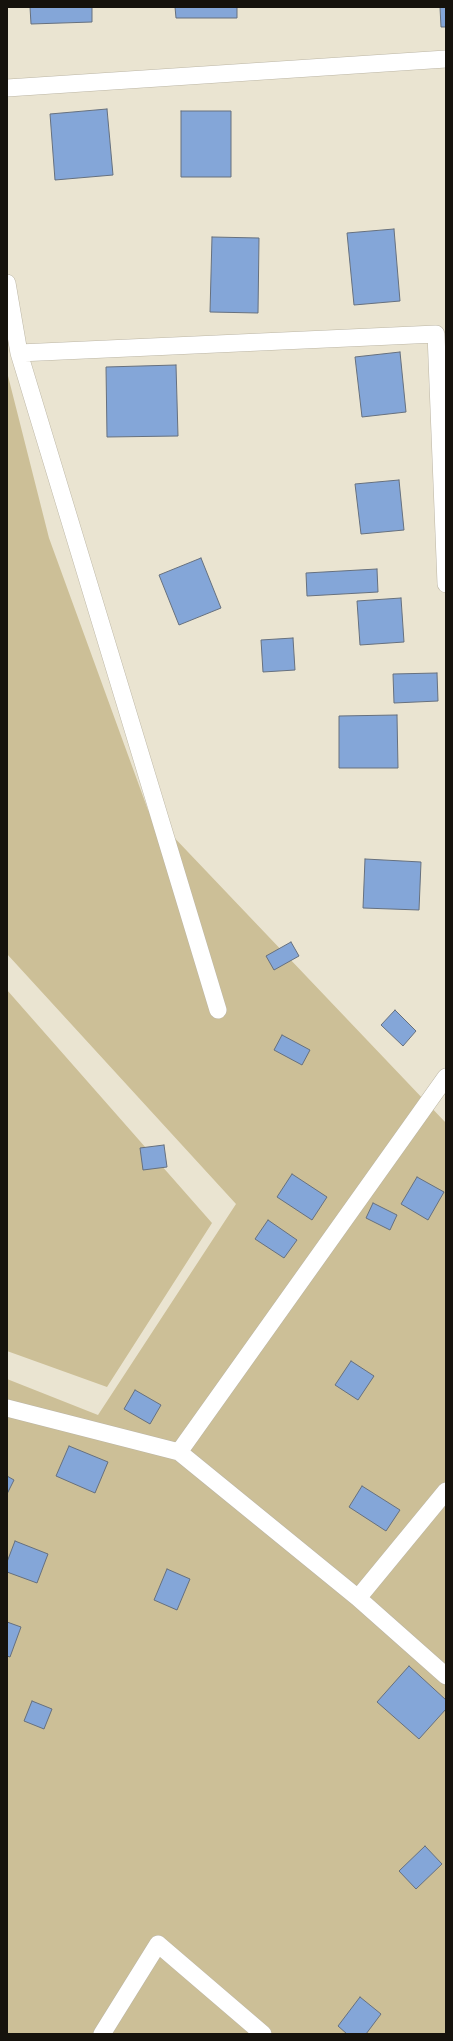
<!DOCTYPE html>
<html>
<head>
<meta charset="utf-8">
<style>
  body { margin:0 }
  #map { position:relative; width:453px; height:2041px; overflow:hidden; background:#eae4d1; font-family:Mulish,sans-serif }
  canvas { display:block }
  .frame { position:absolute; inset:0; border:8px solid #15120c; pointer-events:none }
</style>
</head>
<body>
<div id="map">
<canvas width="453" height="2041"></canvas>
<div class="frame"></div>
</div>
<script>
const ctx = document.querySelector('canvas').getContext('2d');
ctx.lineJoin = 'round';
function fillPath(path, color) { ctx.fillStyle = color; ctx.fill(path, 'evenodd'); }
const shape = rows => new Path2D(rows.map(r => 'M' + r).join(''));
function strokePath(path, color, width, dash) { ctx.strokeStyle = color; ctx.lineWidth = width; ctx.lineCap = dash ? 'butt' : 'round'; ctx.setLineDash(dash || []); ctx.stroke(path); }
fillPath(shape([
  [7,372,49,538,148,810,446,1123,446,2034,7,2034,7,1379,98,1415,236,1204,7,954],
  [7,990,212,1223,107,1387,7,1351]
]), '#ccbf97');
const building = shape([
  [30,7,92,7,92,22,31,24,30,7],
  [175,7,237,7,237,18,176,18,175,7],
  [440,7,446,7,446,27,441,27,440,7],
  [107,109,113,175,55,180,50,114,107,109],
  [181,111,231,111,231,177,181,177,181,111],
  [394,229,400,301,354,305,347,233,394,229],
  [212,237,259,238,258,313,210,312,212,237],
  [400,352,406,412,362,417,355,357,400,352],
  [176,365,178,436,107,437,106,367,176,365],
  [399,480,404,530,361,534,355,484,399,480],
  [201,558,221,608,179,625,159,575,201,558],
  [377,569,378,592,307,596,306,573,377,569],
  [401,598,404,642,360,645,357,601,401,598],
  [293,638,295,670,263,672,261,640,293,638],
  [437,673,438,701,394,703,393,674,437,673],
  [397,715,398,768,339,768,339,716,397,715],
  [365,859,421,862,419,910,363,908,365,859],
  [291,942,299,956,274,970,266,956,291,942],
  [395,1010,416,1031,403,1046,381,1025,395,1010],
  [282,1035,310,1050,302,1065,274,1050,282,1035],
  [164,1145,167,1167,143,1170,140,1148,164,1145],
  [292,1174,327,1197,312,1220,277,1197,292,1174],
  [417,1177,444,1192,428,1220,401,1204,417,1177],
  [373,1203,397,1215,390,1230,366,1218,373,1203],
  [268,1220,297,1240,284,1258,255,1239,268,1220],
  [351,1361,374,1376,358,1400,335,1385,351,1361],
  [135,1390,161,1405,150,1424,124,1409,135,1390],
  [69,1446,108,1462,95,1493,56,1476,69,1446],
  [7,1476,14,1480,7,1494,7,1476],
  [362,1486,400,1510,386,1531,349,1507,362,1486],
  [15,1541,48,1554,37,1583,7,1572,7,1562,15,1541],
  [167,1569,190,1579,177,1610,154,1600,167,1569],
  [7,1622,21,1627,10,1657,7,1656,7,1622],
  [409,1666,446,1700,446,1709,419,1739,377,1702,409,1666],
  [32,1701,52,1709,44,1729,24,1721,32,1701],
  [425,1846,442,1864,416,1889,399,1871,425,1846],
  [360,1997,381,2014,366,2034,347,2034,338,2026,360,1997]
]);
fillPath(building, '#84a6d8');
strokePath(building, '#66707e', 1);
const lane = shape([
  [7,88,446,59],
  [7,283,19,353,436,334,446,584],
  [19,353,218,1010],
  [7,1408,179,1452,446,1077],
  [179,1452,358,1598,446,1491],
  [358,1598,446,1676],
  [102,2034,158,1944,263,2034]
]);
strokePath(lane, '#bbb5a4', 18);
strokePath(lane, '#fff', 17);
</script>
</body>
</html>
